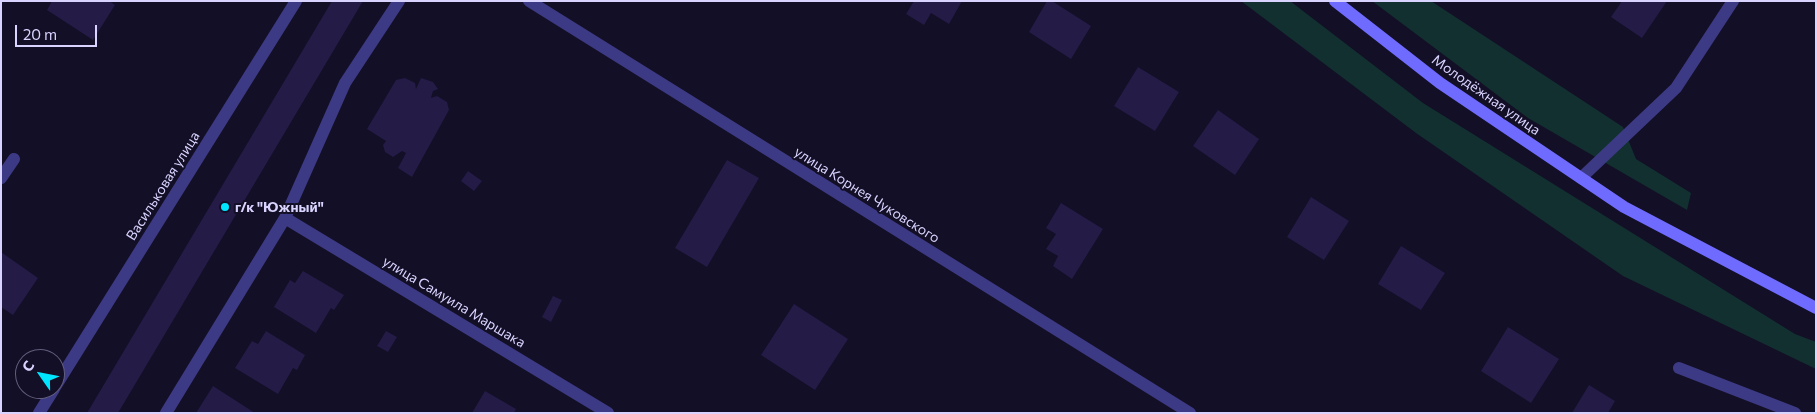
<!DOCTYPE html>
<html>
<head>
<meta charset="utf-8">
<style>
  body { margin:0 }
  #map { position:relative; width:1817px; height:414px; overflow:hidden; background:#130f26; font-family:Commissioner,sans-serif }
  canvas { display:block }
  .frame { position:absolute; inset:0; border:2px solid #d9d4ff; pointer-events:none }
  .north { position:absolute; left:15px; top:349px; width:50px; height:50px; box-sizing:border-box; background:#130f26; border:1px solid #625e7d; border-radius:50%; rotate:303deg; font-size:14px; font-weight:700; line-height:20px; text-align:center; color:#d9d4ff }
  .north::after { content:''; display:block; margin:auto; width:18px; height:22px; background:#00e5ff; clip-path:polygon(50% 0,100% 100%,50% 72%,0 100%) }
  .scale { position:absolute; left:15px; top:25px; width:82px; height:22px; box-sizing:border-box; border:2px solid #d9d4ff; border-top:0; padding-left:6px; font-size:15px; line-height:18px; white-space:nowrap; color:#d9d4ff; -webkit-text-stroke:4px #130f26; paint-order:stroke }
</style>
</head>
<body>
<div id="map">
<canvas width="1817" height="414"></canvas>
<div class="frame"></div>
<div class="north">С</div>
<div class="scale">20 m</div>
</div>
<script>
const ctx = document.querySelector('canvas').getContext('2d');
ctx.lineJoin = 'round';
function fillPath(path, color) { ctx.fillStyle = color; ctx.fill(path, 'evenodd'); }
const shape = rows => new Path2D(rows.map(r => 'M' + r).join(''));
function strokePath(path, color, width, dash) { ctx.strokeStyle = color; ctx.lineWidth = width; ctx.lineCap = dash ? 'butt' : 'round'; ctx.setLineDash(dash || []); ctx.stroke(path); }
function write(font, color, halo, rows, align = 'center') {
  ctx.font = font + ' Commissioner,sans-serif'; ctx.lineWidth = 4; ctx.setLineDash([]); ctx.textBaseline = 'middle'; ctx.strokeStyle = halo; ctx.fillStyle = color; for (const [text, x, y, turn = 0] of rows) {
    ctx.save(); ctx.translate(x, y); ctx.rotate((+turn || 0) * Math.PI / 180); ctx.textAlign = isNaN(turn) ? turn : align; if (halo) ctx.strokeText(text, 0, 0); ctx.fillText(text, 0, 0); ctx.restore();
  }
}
fillPath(shape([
  [1241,1,1290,1,1423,103,1795,334,1816,342,1816,369,1623,276,1416,133],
  [1372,1,1431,1,1623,127,1636,159,1691,193,1687,210,1528,118]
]), '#12302f');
fillPath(shape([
  [52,1,109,1,115,5,93,40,47,10],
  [332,1,363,1,118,413,87,413],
  [914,1,962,1,949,24,931,13,924,25,906,14],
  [1047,1,1052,1,1091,26,1071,59,1029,32],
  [1622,1,1667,1,1642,38,1611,17],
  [1138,67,1179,92,1155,131,1114,106],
  [405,78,415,83,416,89,421,78,433,82,438,89,433,91,431,98,437,96,447,102,449,110,412,177,398,168,406,153,402,151,393,157,385,152,383,145,386,141,367,129,396,80],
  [1218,110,1259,139,1235,175,1193,146],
  [727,160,759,178,707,267,675,248],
  [468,171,482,181,474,191,461,181],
  [1311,197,1349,221,1324,260,1287,237],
  [1061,203,1103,229,1072,279,1053,266,1058,256,1046,249,1056,234,1046,228],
  [1401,246,1445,273,1421,310,1378,284],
  [1,252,38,278,13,315,1,307],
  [303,271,344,295,334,310,331,308,316,333,274,307,290,280,295,283],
  [553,296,562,300,551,322,542,317],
  [794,304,848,339,815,390,761,355],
  [1508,327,1559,359,1531,403,1481,371],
  [266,331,305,355,297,370,293,368,278,394,235,368,252,341,258,344],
  [386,331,397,337,388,352,377,346],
  [1589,385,1615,401,1608,413,1572,413],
  [213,386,255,413,196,413],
  [485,391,516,409,514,413,472,413]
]), '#241b47');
strokePath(shape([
  [529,1,1190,413],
  [1,178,14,159],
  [1581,178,1676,88,1733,1],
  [285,218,608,413],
  [1679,368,1795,413],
  [55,387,296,1],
  [39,413,54,389],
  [166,413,285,218,345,83,399,1]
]), '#3d3a85', 12);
strokePath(shape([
  [1335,1,1440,83,1624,207,1816,308]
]), '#6f6bff', 12);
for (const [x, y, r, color] of [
  [225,207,5,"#00e5ff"]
]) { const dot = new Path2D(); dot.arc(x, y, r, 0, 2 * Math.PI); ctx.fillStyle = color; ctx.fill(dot); strokePath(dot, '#130f26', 2); }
write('14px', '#d9d4ff', '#130f26', [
  ["Молодёжная улица",1486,95,35],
  ["Васильковая улица",163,186,-58],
  ["улица Корнея Чуковского",867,195,32],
  ["улица Самуила Маршака",454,302,31]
]);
write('bold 14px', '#d9d4ff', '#130f26', [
  ["г/к \"Южный\"",235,207]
], 'left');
</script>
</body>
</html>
